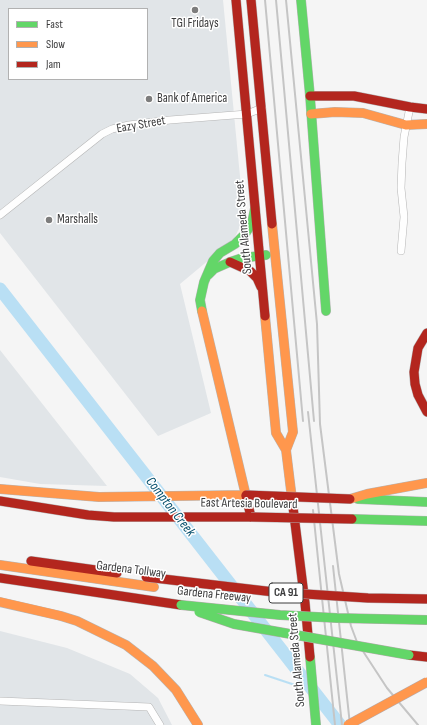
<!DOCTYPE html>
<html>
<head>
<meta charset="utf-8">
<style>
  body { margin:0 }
  #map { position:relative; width:427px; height:725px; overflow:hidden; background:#f5f5f5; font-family:"Sofia Sans Condensed",sans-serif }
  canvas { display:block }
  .legend { position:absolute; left:8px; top:8px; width:140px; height:72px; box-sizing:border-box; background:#fff; border:1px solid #b1b1b1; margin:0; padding:5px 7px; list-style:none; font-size:12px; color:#3c3c3d }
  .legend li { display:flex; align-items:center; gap:8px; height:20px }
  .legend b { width:20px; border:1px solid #b1b1b1 }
</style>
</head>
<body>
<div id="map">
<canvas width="427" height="725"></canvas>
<ul class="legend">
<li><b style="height:5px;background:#63d668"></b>Fast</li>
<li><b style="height:5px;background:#ff974d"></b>Slow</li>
<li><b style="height:5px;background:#b3261e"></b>Jam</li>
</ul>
</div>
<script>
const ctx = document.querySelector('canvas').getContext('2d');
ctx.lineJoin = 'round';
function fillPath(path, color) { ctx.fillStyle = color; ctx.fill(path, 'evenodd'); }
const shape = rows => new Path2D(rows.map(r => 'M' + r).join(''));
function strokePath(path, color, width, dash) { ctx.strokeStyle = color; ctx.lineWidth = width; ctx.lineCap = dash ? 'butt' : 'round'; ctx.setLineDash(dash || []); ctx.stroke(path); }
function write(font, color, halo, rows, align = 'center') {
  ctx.font = font + ' "Sofia Sans Condensed",sans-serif'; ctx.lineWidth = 3; ctx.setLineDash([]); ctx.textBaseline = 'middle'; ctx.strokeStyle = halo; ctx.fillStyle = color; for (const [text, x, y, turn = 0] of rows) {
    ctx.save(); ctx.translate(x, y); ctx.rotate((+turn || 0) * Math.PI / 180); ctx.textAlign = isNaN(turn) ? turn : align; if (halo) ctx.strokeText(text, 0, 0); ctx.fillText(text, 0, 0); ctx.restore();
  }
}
fillPath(shape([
  [0,0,223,0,244,218,234,239,180,284,211,413,158,436,0,233],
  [9,9,147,9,147,79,9,79],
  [0,350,107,486,40,484,0,477],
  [0,631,67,648,130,674,158,698,172,725,0,725]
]), '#e1e5e8');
strokePath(shape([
  [265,675,310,690]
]), '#b9dff4', 2);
strokePath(shape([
  [0,289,340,725]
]), '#b9dff4', 13);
const street = shape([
  [0,215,102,134,112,129,129,125,170,120,247,114,262,108],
  [401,251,404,217,401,188,402,163,404,137,410,107],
  [0,701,149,707,160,725]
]);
const fast = shape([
  [301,0,310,96,326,311],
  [208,275,214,269,230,262,242,258,266,255],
  [202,311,200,300,204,282,213,261,220,253,235,244,245,234,252,223,255,208],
  [358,499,427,502],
  [352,519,427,521],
  [310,657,316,725]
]);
const slow = shape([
  [311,114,335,112,363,113,406,125,427,124],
  [272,224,293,432,286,450,293,507],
  [202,311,246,496],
  [265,316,276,433,286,450],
  [0,489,99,497,246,495],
  [350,499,367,494,427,483],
  [0,565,154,587],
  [0,602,61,616,77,621,126,645,153,666,176,690,198,725]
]);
const jam = shape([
  [236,0,265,316],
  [251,0,272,224],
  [310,96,354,96,410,107,427,109],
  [230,262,250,271,257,278,261,287],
  [427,333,418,348,414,372,415,384,418,395,427,412],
  [0,501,88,515,114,517,251,517,246,496],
  [293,507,305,603,310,657],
  [31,561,117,573],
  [0,578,181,605],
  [409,655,427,657]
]);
strokePath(street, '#b5b5b5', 8);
strokePath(fast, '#b5b5b5', 10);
strokePath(slow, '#b5b5b5', 10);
strokePath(jam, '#b5b5b5', 10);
strokePath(street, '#fefefe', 7);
strokePath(fast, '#63d668', 9);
strokePath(slow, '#ff974d', 9);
strokePath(jam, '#b3261e', 9);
strokePath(shape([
  [265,0,303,421],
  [276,0,314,421],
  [286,0,317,324,320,424,339,574,351,626,357,642,387,688,418,725],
  [308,412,342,725],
  [313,510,335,725],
  [333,566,350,725]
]), '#c5c5c5', 2);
const fastBridge = shape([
  [181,605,280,615,337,618,427,620],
  [199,612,234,624,409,655]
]);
const slowBridge = shape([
  [348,725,427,682]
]);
const jamBridge = shape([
  [246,495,350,499],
  [251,517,352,519],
  [146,577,274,592,368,598,427,599]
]);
strokePath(fastBridge, '#b4aaac', 10, []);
strokePath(slowBridge, '#b4aaac', 10, []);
strokePath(jamBridge, '#b4aaac', 10, []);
strokePath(fastBridge, '#63d668', 9);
strokePath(slowBridge, '#ff974d', 9);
strokePath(jamBridge, '#b3261e', 9);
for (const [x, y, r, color] of [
  [195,10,4,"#7d7d7d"],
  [149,99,4,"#7d7d7d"],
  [49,220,4,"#7d7d7d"]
]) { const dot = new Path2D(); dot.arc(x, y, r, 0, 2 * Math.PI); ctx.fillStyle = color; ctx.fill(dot); strokePath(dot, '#fff', 1.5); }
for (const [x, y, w] of [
  [286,593,34]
]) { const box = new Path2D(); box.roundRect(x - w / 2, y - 10, w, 20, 3); ctx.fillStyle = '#fff'; ctx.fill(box); strokePath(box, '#3c3c3d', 1); }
write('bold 12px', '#3c3c3d', null, [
  ["CA 91",286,593]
]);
write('13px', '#3c3c3d', '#fff', [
  ["TGI Fridays",195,24,"center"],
  ["Bank of America",157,99],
  ["Marshalls",57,220]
], 'left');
write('13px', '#3c3c3d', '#fff', [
  ["Eazy Street",141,125,-10],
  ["South Alameda Street",244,227,-95],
  ["East Artesia Boulevard",249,504,1],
  ["Gardena Tollway",131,570,7],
  ["Gardena Freeway",214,595,6],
  ["South Alameda Street",297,660,-95]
]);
write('italic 14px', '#054f6c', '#fff', [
  ["Compton Creek",170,507,52]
]);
</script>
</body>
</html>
